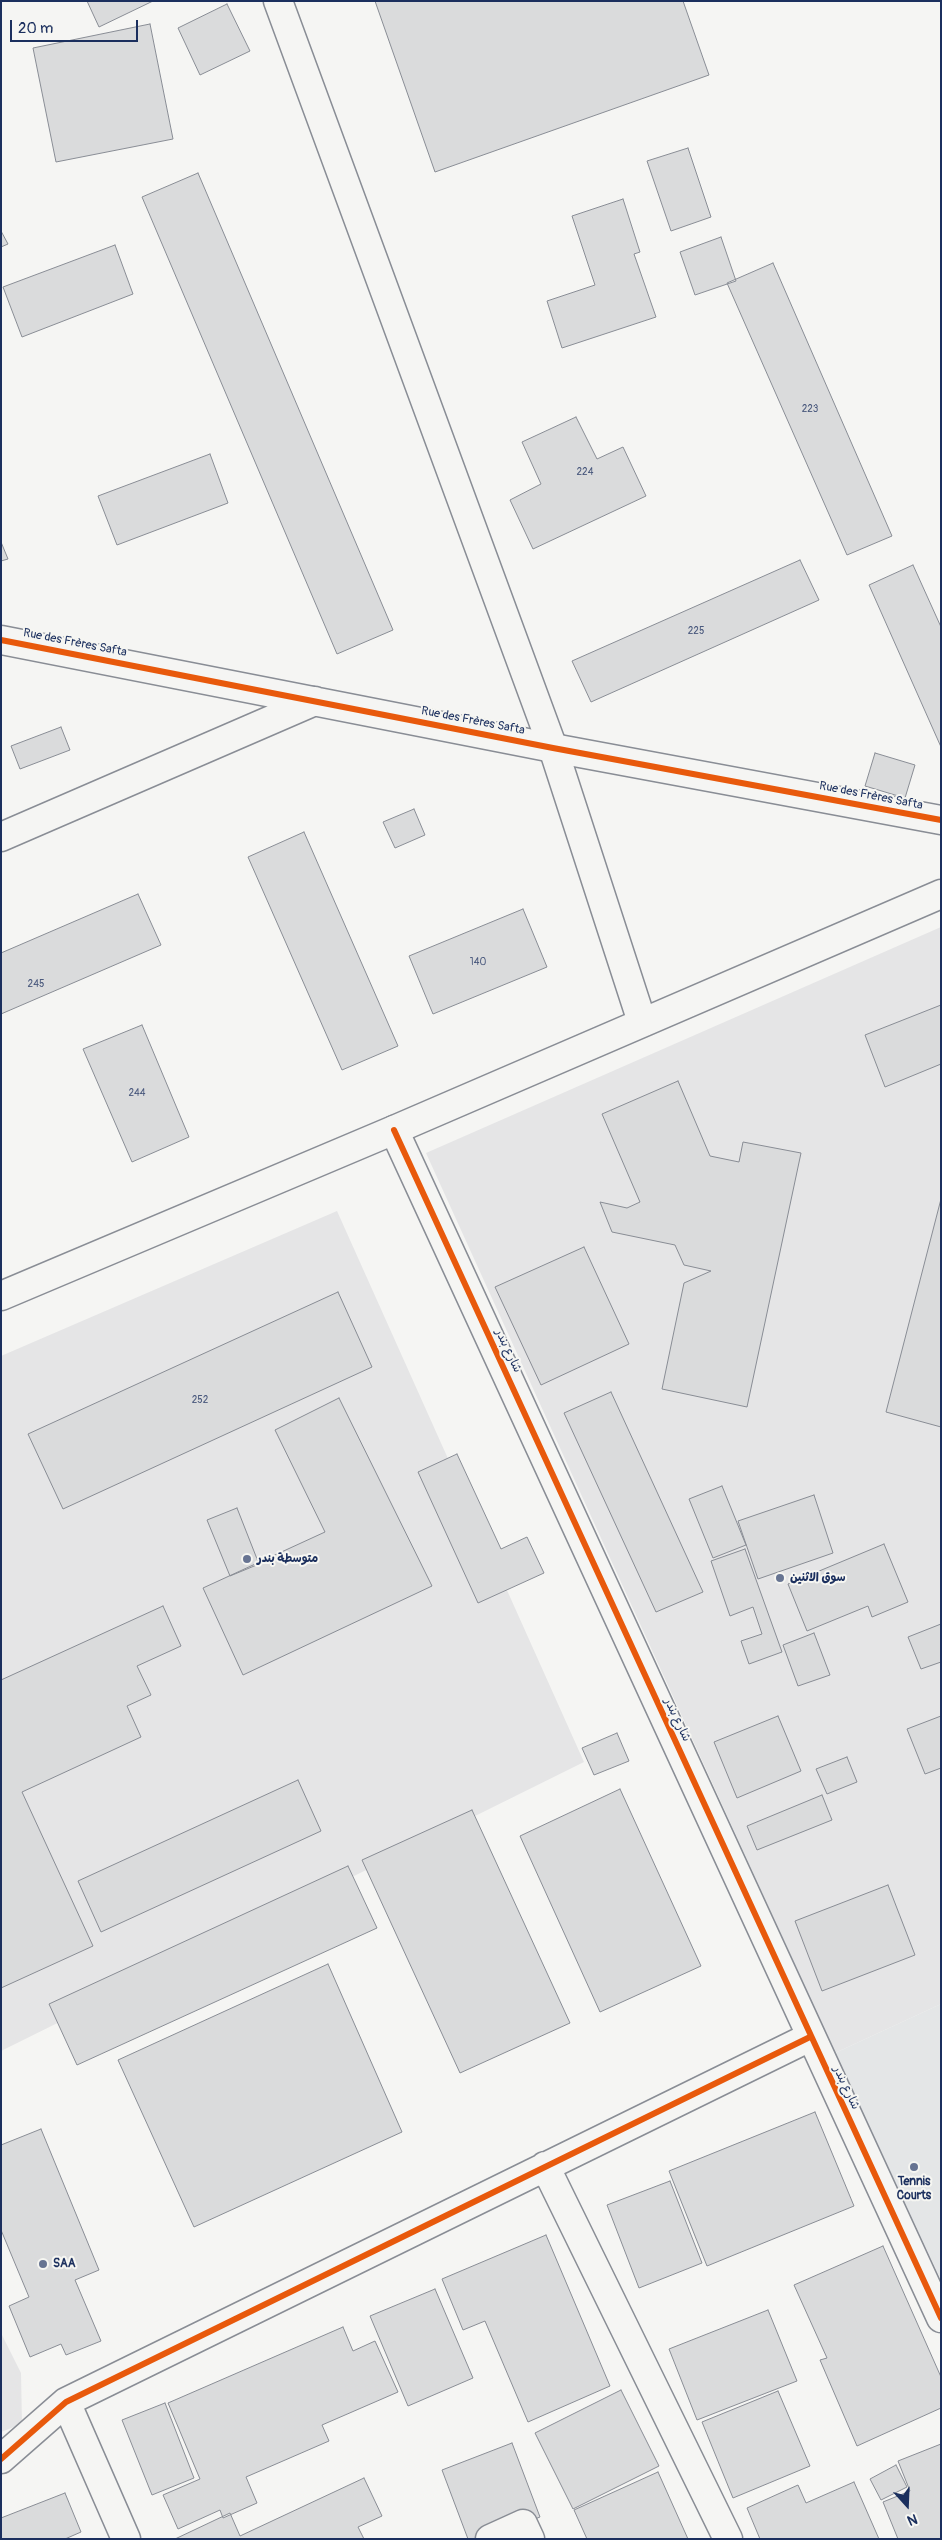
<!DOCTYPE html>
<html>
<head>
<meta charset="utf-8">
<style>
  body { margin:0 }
  #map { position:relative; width:942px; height:2540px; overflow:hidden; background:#f5f5f3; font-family:Pangolin,sans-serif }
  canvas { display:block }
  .frame { position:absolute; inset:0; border:2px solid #1b2f5e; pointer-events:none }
  .north { position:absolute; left:882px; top:2480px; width:50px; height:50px; -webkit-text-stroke:4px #f6f6f2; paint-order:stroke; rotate:160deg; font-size:14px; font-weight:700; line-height:20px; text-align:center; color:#1b2f5e }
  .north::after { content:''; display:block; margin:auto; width:18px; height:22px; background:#1b2f5e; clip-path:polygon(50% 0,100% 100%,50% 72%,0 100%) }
  .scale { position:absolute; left:10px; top:20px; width:128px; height:22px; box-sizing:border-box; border:2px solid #1b2f5e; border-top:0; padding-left:6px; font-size:15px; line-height:18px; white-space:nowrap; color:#1b2f5e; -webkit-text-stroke:4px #f6f6f2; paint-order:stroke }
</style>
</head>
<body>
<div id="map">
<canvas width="942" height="2540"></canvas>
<div class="frame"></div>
<div class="north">N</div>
<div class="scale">20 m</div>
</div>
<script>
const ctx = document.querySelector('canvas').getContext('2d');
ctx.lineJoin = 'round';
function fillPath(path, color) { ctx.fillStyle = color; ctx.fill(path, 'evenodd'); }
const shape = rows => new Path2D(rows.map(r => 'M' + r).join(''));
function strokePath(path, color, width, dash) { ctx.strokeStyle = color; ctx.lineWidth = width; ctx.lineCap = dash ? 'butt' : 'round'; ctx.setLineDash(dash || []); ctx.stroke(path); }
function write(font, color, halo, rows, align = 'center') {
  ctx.font = font + ' Pangolin,"Playpen Sans Arabic",sans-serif'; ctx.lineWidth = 4; ctx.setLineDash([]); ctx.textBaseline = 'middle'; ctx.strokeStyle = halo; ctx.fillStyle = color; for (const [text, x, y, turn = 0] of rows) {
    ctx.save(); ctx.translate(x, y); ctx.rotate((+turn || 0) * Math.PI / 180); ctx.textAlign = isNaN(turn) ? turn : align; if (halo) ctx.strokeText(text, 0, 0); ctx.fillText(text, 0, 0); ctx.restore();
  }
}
fillPath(shape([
  [941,927,941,2004,835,2053,426,1153],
  [337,1211,584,1762,1,2051,1,1356],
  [1,2333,21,2373,22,2424,1,2432]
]), '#e5e5e6');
fillPath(shape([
  [941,2004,941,2280,835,2053]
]), '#e4e6e7');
const building = shape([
  [87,1,153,1,99,27,87,1],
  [375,1,683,1,709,75,435,172,375,1],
  [227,4,250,51,200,75,178,28,227,4],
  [150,24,173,139,56,162,33,48,150,24],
  [688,148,711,217,671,231,647,161,688,148],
  [198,173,393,630,337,654,142,197,198,173],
  [623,199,640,252,634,254,656,317,562,348,547,301,595,285,572,216,623,199],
  [1,231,8,244,1,247,1,231],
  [721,237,736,281,695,295,680,252,721,237],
  [115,245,133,294,22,337,3,287,115,245],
  [773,263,892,536,847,555,727,283,773,263],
  [576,417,597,459,623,447,646,496,533,549,510,500,541,484,522,442,576,417],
  [210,454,228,503,117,545,98,496,210,454],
  [1,542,8,559,1,561,1,542],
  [800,560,819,600,591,702,572,661,800,560],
  [913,565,941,627,941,747,869,585,913,565],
  [61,727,70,750,20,769,11,746,61,727],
  [875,753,915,765,905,798,865,786,875,753],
  [414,809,425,835,395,848,383,822,414,809],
  [304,832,398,1046,342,1070,248,857,304,832],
  [138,894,161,945,1,1014,1,953,138,894],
  [523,909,547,967,433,1014,409,956,523,909],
  [941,1005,941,1064,885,1087,865,1035,941,1005],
  [142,1025,189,1137,132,1162,83,1049,142,1025],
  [678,1081,710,1156,739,1162,743,1142,801,1153,747,1407,662,1389,684,1283,711,1271,684,1265,675,1245,612,1232,600,1202,627,1208,640,1202,602,1114,678,1081],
  [941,1199,941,1427,886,1412,941,1199],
  [584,1247,629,1344,541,1385,495,1287,584,1247],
  [338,1292,372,1367,63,1509,28,1434,338,1292],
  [611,1392,703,1592,656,1612,564,1413,611,1392],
  [339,1398,432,1586,243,1675,203,1588,325,1532,275,1430,339,1398],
  [457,1454,501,1549,527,1537,544,1573,478,1603,418,1472,457,1454],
  [722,1486,746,1545,713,1558,689,1499,722,1486],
  [814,1495,833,1553,758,1579,738,1521,814,1495],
  [237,1508,259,1564,230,1576,207,1520,237,1508],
  [884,1544,908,1602,872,1617,868,1606,807,1631,788,1584,884,1544],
  [745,1549,782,1652,749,1664,741,1641,762,1634,753,1607,730,1616,711,1561,745,1549],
  [163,1606,181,1646,137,1666,151,1695,127,1706,141,1737,22,1792,93,1946,1,1988,1,1680,163,1606],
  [941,1624,941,1662,921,1669,908,1637,941,1624],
  [814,1633,830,1675,798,1686,783,1645,814,1633],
  [778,1716,801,1771,737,1798,714,1742,778,1716],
  [941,1716,941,1768,925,1774,907,1729,941,1716],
  [617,1733,629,1761,594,1775,582,1748,617,1733],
  [847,1757,857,1782,827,1794,816,1769,847,1757],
  [298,1780,321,1831,101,1932,78,1881,298,1780],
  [620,1789,701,1966,600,2012,520,1836,620,1789],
  [822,1795,832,1820,757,1850,747,1826,822,1795],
  [472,1810,570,2023,460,2073,362,1860,472,1810],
  [348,1866,377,1928,77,2065,49,2004,348,1866],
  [888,1885,915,1955,822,1991,795,1921,888,1885],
  [328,1964,402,2132,194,2227,118,2060,328,1964],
  [815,2112,854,2206,707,2266,669,2171,815,2112],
  [41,2129,99,2270,75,2280,101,2341,66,2355,61,2344,30,2357,9,2306,29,2297,1,2230,1,2145,41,2129],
  [670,2181,702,2263,639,2288,607,2205,670,2181],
  [546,2235,610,2386,528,2422,485,2321,463,2330,442,2279,546,2235],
  [883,2246,941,2377,941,2408,857,2446,820,2360,827,2358,794,2285,883,2246],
  [435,2289,473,2378,408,2406,370,2316,435,2289],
  [768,2310,797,2381,697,2420,669,2349,768,2310],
  [343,2327,353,2351,375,2341,398,2392,322,2425,329,2441,246,2477,257,2503,223,2518,220,2510,178,2529,163,2495,200,2479,168,2403,343,2327],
  [621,2390,659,2466,573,2509,535,2433,621,2390],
  [778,2391,810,2466,733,2498,702,2422,778,2391],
  [165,2403,194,2478,152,2495,122,2420,165,2403],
  [512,2443,540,2517,484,2539,468,2539,442,2470,512,2443],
  [941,2444,941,2539,898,2539,883,2502,910,2491,898,2461,941,2444],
  [896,2465,907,2487,881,2500,870,2479,896,2465],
  [658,2472,688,2539,587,2539,574,2510,658,2472],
  [364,2478,382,2516,358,2527,364,2539,175,2539,230,2513,240,2536,364,2478],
  [854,2482,879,2539,760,2539,747,2508,798,2485,806,2503,854,2482],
  [65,2493,81,2532,65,2539,1,2539,1,2518,65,2493]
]);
fillPath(building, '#dadbdc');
strokePath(building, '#898d95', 1);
const minor = shape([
  [1,640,553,748,941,820],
  [1,837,315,701],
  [394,1130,941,2318],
  [545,2166,728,2539],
  [66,2402,126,2539],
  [1,2459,66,2402,810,2037],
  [490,2539,523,2524,530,2539]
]);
const major = shape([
  [278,1,553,748,642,1022],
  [1,1296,394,1130,941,894]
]);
strokePath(minor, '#898d95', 31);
strokePath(major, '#898d95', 31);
strokePath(minor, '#f5f5f3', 28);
strokePath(major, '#f5f5f3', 28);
strokePath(shape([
  [1,640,553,748,941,820],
  [394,1130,941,2318],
  [1,2459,66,2402,810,2037]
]), '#e8590c', 6);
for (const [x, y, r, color] of [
  [247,1559,5,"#677492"],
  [780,1578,5,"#677492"],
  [914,2167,5,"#677492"],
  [43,2264,5,"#677492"]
]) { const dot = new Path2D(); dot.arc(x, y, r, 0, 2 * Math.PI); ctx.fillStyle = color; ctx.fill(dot); strokePath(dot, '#f6f6f2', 2); }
write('10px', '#4b5a7e', null, [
  ["223",810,409],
  ["224",585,472],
  ["225",696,631],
  ["140",478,962],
  ["245",36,984],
  ["244",137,1093],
  ["252",200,1400]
]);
write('12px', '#1b2f5e', '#f6f6f2', [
  ["Rue des Frères Safta",75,643,11],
  ["Rue des Frères Safta",473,721,11],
  ["Rue des Frères Safta",871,796,11],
  ["شارع بندر",508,1351,65],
  ["شارع بندر",677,1720,65],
  ["شارع بندر",846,2088,65]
]);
write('bold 12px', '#1b2f5e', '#f6f6f2', [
  ["متوسطة بندر",257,1559],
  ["ﺳﻮق اﻻﺛﻨﻴﻦ",790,1578],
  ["Tennis",914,2182,"center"],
  ["Courts",914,2196,"center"],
  ["SAA",53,2264]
], 'left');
</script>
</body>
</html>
